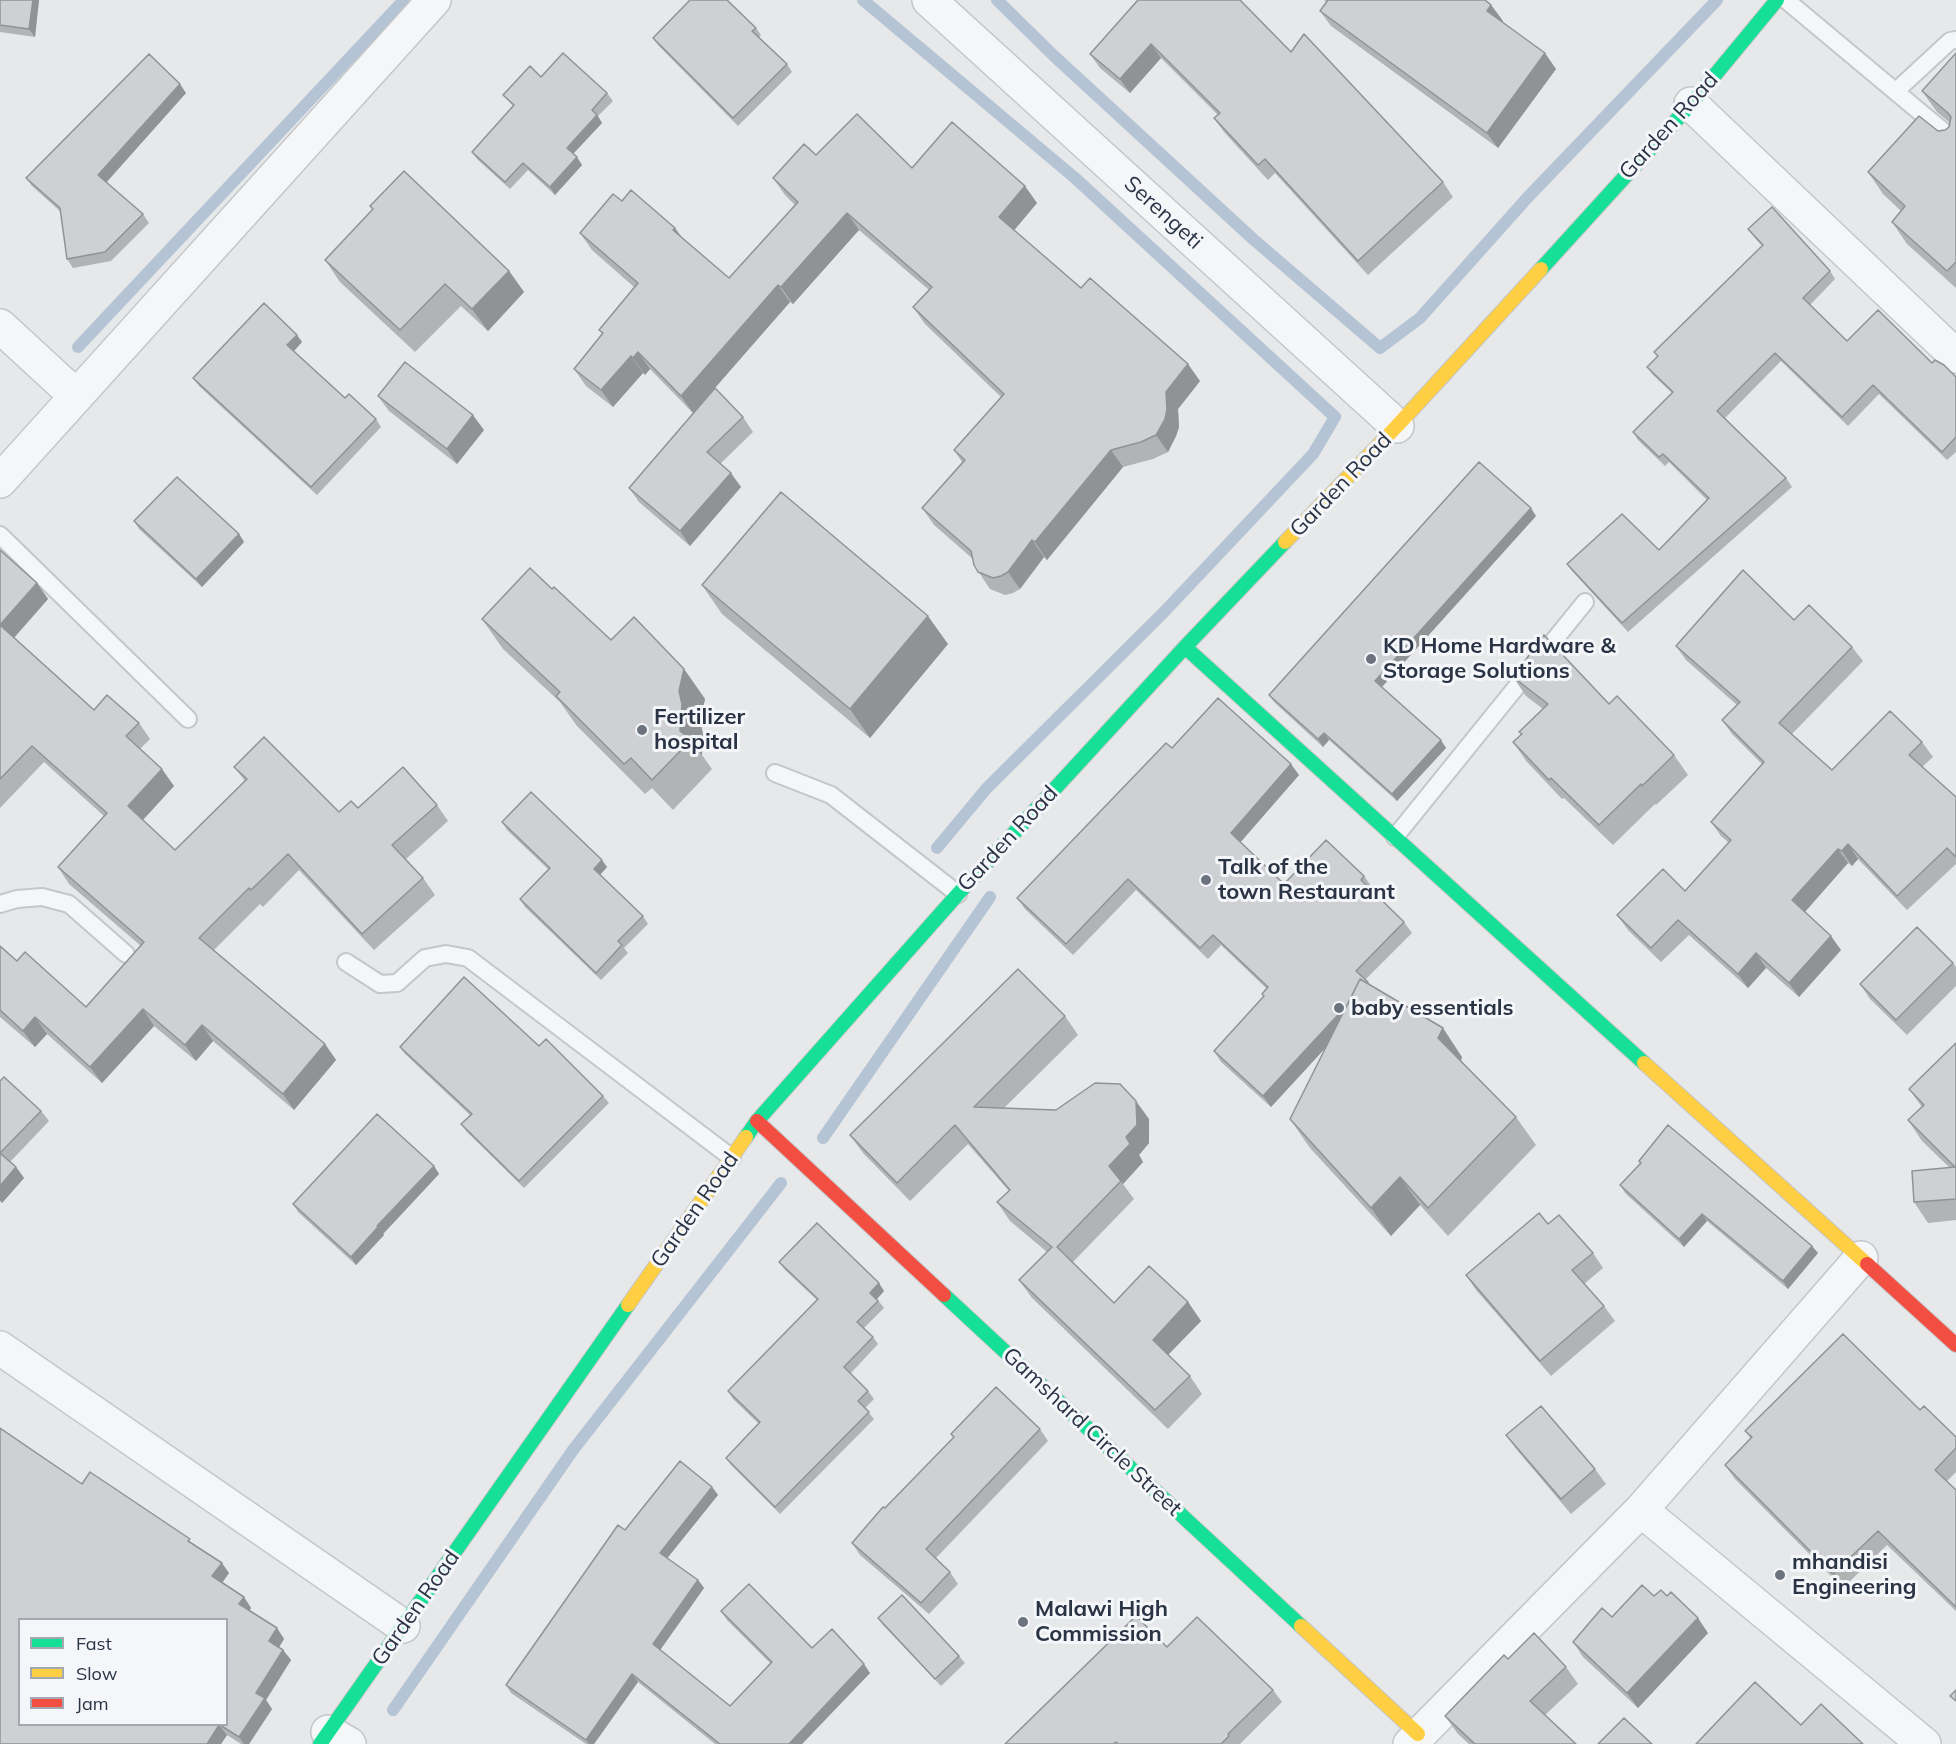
<!DOCTYPE html>
<html>
<head>
<meta charset="utf-8">
<style>
  body { margin:0 }
  #map { position:relative; width:1956px; height:1744px; overflow:hidden; background:#e6e8ea; font-family:Mulish,sans-serif }
  canvas { display:block }
  .legend { position:absolute; left:18px; top:1618px; width:210px; height:108px; box-sizing:border-box; background:#f4f6f9; border:2px solid #a4a8b1; margin:0; padding:8px 10px; list-style:none; font-size:18px; color:#2b3445 }
  .legend li { display:flex; align-items:center; gap:12px; height:30px }
  .legend b { width:30px; border:2px solid #a4a8b1 }
</style>
</head>
<body>
<div id="map">
<canvas width="1956" height="1744"></canvas>
<ul class="legend">
<li><b style="height:8px;background:#16e098"></b>Fast</li>
<li><b style="height:8px;background:#ffcf43"></b>Slow</li>
<li><b style="height:8px;background:#f24e42"></b>Jam</li>
</ul>
</div>
<script>
const ctx = document.querySelector('canvas').getContext('2d');
ctx.lineJoin = 'round';
const shape = rows => new Path2D(rows.map(r => 'M' + r).join(''));
function strokePath(path, color, width, dash) { ctx.strokeStyle = color; ctx.lineWidth = width; ctx.lineCap = dash ? 'butt' : 'round'; ctx.setLineDash(dash || []); ctx.stroke(path); }
function fillPath(path, color) { ctx.fillStyle = color; ctx.fill(path, 'evenodd'); }
function write(font, color, halo, rows, align = 'center') {
  ctx.font = font + ' Mulish,sans-serif'; ctx.lineWidth = 6; ctx.setLineDash([]); ctx.textBaseline = 'middle'; ctx.strokeStyle = halo; ctx.fillStyle = color; for (const [text, x, y, turn = 0] of rows) {
    ctx.save(); ctx.translate(x, y); ctx.rotate((+turn || 0) * Math.PI / 180); ctx.textAlign = isNaN(turn) ? turn : align; if (halo) ctx.strokeText(text, 0, 0); ctx.fillText(text, 0, 0); ctx.restore();
  }
}
strokePath(shape([
  [863,0,1075,178,1335,417,1313,454,1164,612,986,789,937,848],
  [997,0,1053,55,1253,239,1380,348,1420,318,1528,197,1717,0],
  [78,347,404,0],
  [823,1138,990,897],
  [393,1710,573,1450,781,1183]
]), '#b4c4d5', 12);
const lane = shape([
  [1786,0,1956,142],
  [1896,91,1950,41,1956,40],
  [0,535,188,719],
  [775,773,831,795,958,894],
  [1395,837,1585,602],
  [0,904,17,899,42,897,69,904,126,954],
  [346,962,380,984,397,983,425,958,446,954,468,958,732,1158]
]);
const street = shape([
  [929,0,1397,426],
  [1691,104,1956,356],
  [0,326,76,396],
  [0,481,434,0],
  [0,1348,403,1626],
  [1641,1510,1924,1744],
  [328,1732,349,1744],
  [1410,1744,1641,1510,1861,1258]
]);
const fast = shape([
  [1541,269,1691,104,1777,0],
  [1185,647,1644,1063],
  [746,1137,757,1121,958,894,1185,647,1285,542],
  [944,1295,1301,1626],
  [320,1744,628,1305]
]);
const slow = shape([
  [1285,542,1397,426,1541,269],
  [1644,1063,1867,1264],
  [628,1305,746,1137],
  [1301,1626,1418,1734]
]);
const jam = shape([
  [757,1121,944,1295],
  [1867,1264,1956,1345]
]);
strokePath(lane, '#c4c6c8', 20);
strokePath(street, '#c4c6c8', 36);
strokePath(fast, '#c4c6c8', 16);
strokePath(slow, '#c4c6c8', 16);
strokePath(jam, '#c4c6c8', 16);
strokePath(lane, '#f5f6f7', 16);
strokePath(street, '#f5f6f7', 33);
strokePath(fast, '#16e098', 14);
strokePath(slow, '#ffcf43', 14);
strokePath(jam, '#f24e42', 14);
fillPath(shape([
  [0,0,39,0,35,37,0,32],
  [1138,0,1291,52,1443,182,1453,197,1368,275,1275,173,1268,180,1224,132,1214,118,1218,115,1161,58,1130,93,1100,68,1090,54],
  [1324,0,1485,0,1491,5,1503,21,1502,22,1556,69,1498,148,1331,26,1320,11,1326,2],
  [756,28,761,35,759,37,787,64,792,72,738,126,658,45,653,38],
  [1956,53,1956,288,1907,244,1892,222,1901,211,1883,194,1868,172,1938,131,1945,130,1949,127,1950,123,1937,112,1922,91],
  [541,77,607,93,613,101,598,116,602,123,573,154,582,165,555,195,528,170,510,189,477,159,472,152,513,106,503,95],
  [186,93,106,182,143,214,149,223,111,261,73,268,67,259,61,212,32,186,26,178],
  [816,155,912,168,1037,203,1014,230,1081,288,1200,381,1178,409,1179,427,1176,436,1168,452,1153,459,1123,467,1047,560,1044,557,1020,589,1013,593,1005,595,990,589,974,565,973,559,934,525,922,508,962,462,954,450,1001,397,925,324,913,307,929,290,859,230,793,304,790,302,693,413,650,369,645,375,643,373,613,407,586,386,574,369,602,334,599,330,634,287,592,250,580,233,675,228,682,238,729,278,795,205,785,195,773,178],
  [370,206,509,271,524,292,488,331,461,306,415,352,340,282,325,260,373,210],
  [1748,229,1830,271,1835,279,1810,305,1847,341,1932,363,1956,377,1956,452,1947,460,1879,394,1848,426,1781,361,1725,418,1786,478,1792,487,1628,632,1573,572,1567,564,1659,550,1707,500,1669,462,1665,466,1638,440,1633,432,1672,393,1653,375,1647,367,1658,357,1654,352,1762,246,1754,237],
  [297,335,302,342,294,351,345,398,376,419,381,427,317,495,199,386,193,378],
  [378,396,484,430,457,464,389,411],
  [743,417,753,432,720,464,741,487,690,546,639,502,629,488],
  [1536,516,1382,687,1446,748,1397,801,1329,740,1323,747,1274,702,1269,695],
  [134,521,239,534,244,542,202,587,139,529],
  [0,550,37,583,48,599,14,638,94,710,139,723,150,739,140,749,174,786,143,820,175,850,245,781,234,767,339,812,358,808,437,805,448,821,406,859,423,878,435,895,374,950,299,870,263,907,260,904,214,950,325,1044,336,1060,294,1110,213,1041,196,1061,154,1026,102,1083,47,1034,35,1047,0,1017,0,946,17,961,86,1007,141,946,69,884,58,867,104,816,44,762,0,808],
  [702,585,948,644,870,738,722,614],
  [552,589,611,640,684,669,705,699,700,721,703,734,702,755,712,769,673,810,652,788,645,794,577,726,560,702,503,649,482,619],
  [1794,620,1852,647,1863,661,1792,734,1832,770,1922,742,1933,757,1922,767,1956,797,1956,864,1907,910,1858,859,1852,866,1848,863,1805,912,1841,950,1799,997,1766,968,1748,988,1689,935,1661,962,1628,930,1617,915,1685,891,1729,843,1721,836,1711,822,1762,764,1732,734,1722,720,1737,705,1686,660,1676,646],
  [1513,677,1609,704,1674,755,1688,775,1656,805,1655,804,1613,845,1564,798,1562,799,1527,762,1513,742,1521,735,1519,732,1543,709,1526,696],
  [1172,748,1299,775,1240,842,1284,884,1364,876,1372,887,1370,889,1404,922,1412,933,1365,980,1370,985,1462,1057,1461,1061,1516,1117,1536,1145,1448,1236,1420,1205,1391,1236,1310,1148,1290,1119,1327,1046,1271,1107,1221,1062,1214,1051,1264,996,1262,994,1267,989,1221,945,1208,959,1136,890,1073,955,1025,909,1017,898],
  [502,822,607,867,600,875,643,916,648,924,624,948,628,953,601,980,525,907,520,899,548,869,507,830],
  [1953,963,1956,967,1956,986,1907,1035,1870,999,1860,984],
  [1065,1016,1078,1035,1004,1108,1149,1119,1149,1143,1139,1155,1143,1162,1123,1184,1134,1199,1072,1263,1114,1303,1188,1302,1201,1321,1168,1355,1190,1376,1202,1394,1168,1429,1032,1298,1019,1280,1047,1252,1010,1221,997,1202,1009,1191,968,1144,910,1201,863,1153,850,1135],
  [1956,1043,1956,1220,1928,1223,1914,1202,1950,1168,1922,1141,1908,1120,1922,1107,1909,1089],
  [539,1046,603,1096,609,1103,524,1188,467,1132,461,1124,470,1115,405,1054,400,1047],
  [0,1081,41,1111,49,1121,10,1162,16,1167,24,1178,2,1203,0,1201],
  [1639,1161,1818,1253,1788,1289,1707,1221,1684,1247,1625,1193,1620,1185,1640,1163],
  [434,1166,439,1174,383,1234,384,1235,356,1265,298,1212,293,1204],
  [1548,1224,1593,1253,1603,1268,1584,1284,1604,1306,1615,1321,1551,1376,1476,1290,1466,1275],
  [779,1262,884,1291,877,1299,884,1308,864,1328,873,1337,878,1344,850,1374,868,1391,874,1399,865,1408,874,1419,780,1514,731,1465,726,1458,759,1424,733,1399,728,1391,817,1300,785,1270],
  [1920,1410,1956,1437,1956,1472,1947,1481,1956,1491,1956,1611,1887,1545,1843,1588,1735,1479,1725,1465,1751,1439,1745,1431],
  [1040,1429,1048,1441,936,1558,950,1572,958,1584,929,1614,860,1555,852,1543,954,1438,951,1434],
  [1506,1435,1595,1469,1606,1484,1571,1514,1517,1450],
  [82,1484,193,1544,229,1573,222,1583,244,1597,251,1608,249,1611,277,1628,284,1639,279,1647,283,1650,291,1660,266,1700,272,1709,249,1744,241,1744,227,1735,221,1744],
  [712,1487,718,1495,667,1558,698,1580,704,1588,660,1650,730,1706,770,1663,727,1620,721,1611,812,1648,870,1673,802,1744,715,1744,638,1682,594,1744,586,1744,511,1693,506,1685,625,1530],
  [1654,1596,1667,1596,1708,1633,1638,1708,1583,1657,1573,1642,1612,1617],
  [878,1618,959,1656,965,1663,941,1686,883,1625],
  [1167,1647,1273,1690,1282,1702,1240,1744,1005,1744],
  [1508,1659,1566,1667,1578,1684,1545,1715,1576,1744,1469,1744,1458,1734,1445,1716]
]), '#b1b3b5');
fillPath(shape([
  [33,0,39,0,35,37,29,29],
  [1491,5,1503,21,1498,27,1487,11],
  [1151,44,1161,58,1130,93,1120,79],
  [1545,53,1556,69,1498,148,1487,133],
  [180,84,186,93,105,184,98,175],
  [597,115,602,123,572,155,567,148],
  [577,157,582,165,555,195,550,187],
  [1025,186,1037,203,1011,234,999,217],
  [847,213,859,230,793,304,781,287],
  [675,228,687,245,673,230],
  [509,271,524,292,488,331,472,309],
  [778,285,790,302,693,413,681,396],
  [297,335,302,342,293,352,287,345],
  [638,352,650,369,645,375,633,358],
  [631,356,643,373,613,407,601,390],
  [1188,364,1200,381,1178,409,1179,427,1176,436,1168,452,1156,435,1166,392],
  [473,415,484,430,457,464,447,449],
  [1111,450,1123,467,1047,560,1035,542],
  [731,473,741,487,690,546,680,531],
  [1531,508,1536,516,1380,689,1375,681],
  [239,534,244,542,202,587,196,579],
  [1032,540,1044,557,1020,589,1008,572],
  [37,583,48,599,11,641,0,625],
  [928,616,948,644,870,738,850,709],
  [684,669,705,699,700,721,703,734,702,755,691,740,680,731,679,691],
  [1324,733,1329,740,1323,747,1318,739],
  [1441,740,1446,748,1397,801,1392,794],
  [1291,764,1299,775,1239,844,1231,833],
  [162,769,174,786,140,823,128,806],
  [1848,844,1858,859,1852,866,1842,851],
  [1838,849,1848,863,1802,915,1792,900],
  [602,860,607,867,599,876,594,869],
  [1831,936,1841,950,1799,997,1789,983],
  [1756,953,1766,968,1748,988,1738,974],
  [1368,982,1376,993,1271,1107,1263,1096],
  [143,1009,154,1026,102,1083,90,1067],
  [35,1017,47,1034,35,1047,23,1031],
  [202,1025,213,1041,196,1061,185,1045],
  [1443,1028,1462,1057,1458,1067,1438,1038],
  [325,1044,336,1060,294,1110,283,1094],
  [1136,1101,1149,1119,1149,1143,1139,1155,1143,1162,1123,1184,1109,1166,1126,1137],
  [434,1166,439,1174,383,1234,384,1235,356,1265,351,1257,377,1226],
  [16,1167,24,1178,2,1203,0,1200,0,1186],
  [1400,1177,1420,1205,1391,1236,1371,1208],
  [1702,1214,1707,1221,1684,1247,1679,1239],
  [1812,1246,1818,1253,1788,1289,1783,1281],
  [879,1283,884,1291,876,1300,870,1293],
  [1188,1302,1201,1321,1165,1358,1153,1340],
  [712,1487,718,1495,665,1561,660,1553],
  [222,1563,229,1573,219,1587,212,1576],
  [698,1580,704,1588,658,1653,653,1644],
  [244,1597,251,1608,247,1615,239,1604],
  [1698,1618,1708,1633,1638,1708,1627,1693],
  [277,1628,284,1639,276,1652,269,1641],
  [283,1650,291,1660,266,1700,272,1709,249,1744,244,1744,239,1737,256,1693],
  [864,1664,870,1673,802,1744,789,1744],
  [632,1674,638,1682,594,1744,589,1744,586,1740],
  [219,1725,227,1735,221,1744,207,1744]
]), '#909294');
const building = shape([
  [0,0,33,0,29,29,0,25,0,0],
  [690,0,727,0,756,28,752,31,787,64,733,118,653,38,690,0],
  [1138,0,1240,0,1291,52,1304,34,1443,182,1358,261,1265,159,1258,165,1214,118,1220,113,1151,44,1120,79,1090,54,1138,0],
  [1328,0,1485,0,1491,5,1487,11,1545,53,1487,133,1320,11,1328,0],
  [563,53,607,93,592,110,597,115,567,148,577,157,550,187,523,163,505,182,472,152,514,105,503,95,530,66,541,77,563,53],
  [1956,53,1956,262,1947,271,1892,222,1905,206,1868,172,1919,116,1938,131,1945,130,1949,127,1951,117,1948,113,1922,91,1956,53],
  [149,54,180,84,98,175,143,214,105,252,67,259,60,208,26,178,149,54],
  [857,114,912,168,952,122,1025,186,999,217,1081,288,1090,278,1188,364,1166,392,1167,410,1165,419,1156,435,1141,442,1111,450,1035,542,1032,540,1008,572,1001,576,993,578,978,572,974,565,971,551,922,508,965,460,954,450,1004,394,913,307,932,287,847,213,781,287,778,285,681,396,638,352,633,358,631,356,601,390,574,369,603,333,599,330,638,283,580,233,613,194,622,201,631,190,675,228,673,230,729,278,798,202,773,178,804,144,816,155,857,114],
  [404,171,509,271,472,309,445,284,400,330,325,260,373,209,370,206,404,171],
  [1772,207,1830,271,1803,298,1847,341,1878,310,1932,363,1935,360,1944,365,1956,377,1956,437,1942,452,1873,385,1842,417,1775,353,1717,411,1786,478,1622,623,1567,564,1622,514,1659,550,1709,498,1663,454,1659,457,1633,432,1673,392,1647,367,1658,356,1654,352,1763,245,1748,229,1772,207],
  [264,303,297,335,287,345,345,398,349,394,376,419,311,487,193,378,264,303],
  [405,362,473,415,447,449,378,396,405,362],
  [715,388,743,417,707,452,731,473,680,531,629,488,715,388],
  [1479,462,1531,508,1375,681,1441,740,1392,794,1324,733,1318,739,1269,695,1479,462],
  [177,477,239,534,196,579,134,521,177,477],
  [781,492,928,616,850,709,702,585,781,492],
  [0,550,37,583,0,625,94,710,107,695,139,723,126,736,162,769,128,806,175,850,247,779,234,767,264,737,339,812,351,801,358,808,403,767,437,805,392,845,423,878,362,934,288,854,251,890,249,888,199,938,325,1044,283,1094,202,1025,185,1045,143,1009,90,1067,35,1017,23,1031,0,1010,0,946,17,961,25,952,86,1007,144,942,58,867,107,813,32,746,0,779,0,550],
  [530,568,552,589,554,587,611,640,634,617,684,669,679,691,682,704,680,731,691,740,652,780,631,758,624,764,556,696,560,692,482,619,530,568],
  [1743,570,1794,620,1809,605,1852,647,1779,723,1832,770,1890,711,1922,742,1909,755,1956,797,1956,857,1947,848,1897,896,1848,844,1842,851,1838,849,1792,900,1831,936,1789,983,1756,953,1738,974,1678,920,1651,948,1617,915,1663,869,1685,891,1731,840,1711,822,1764,762,1722,720,1740,702,1676,646,1743,570],
  [1544,635,1609,704,1617,696,1674,755,1642,786,1641,784,1599,825,1551,778,1549,780,1513,742,1522,734,1519,732,1548,704,1513,677,1544,635],
  [1218,698,1291,764,1231,833,1284,884,1326,840,1364,876,1361,880,1404,922,1356,971,1368,982,1367,983,1360,979,1348,1004,1263,1096,1214,1051,1264,996,1262,994,1268,987,1213,935,1200,948,1128,879,1066,944,1017,898,1166,743,1172,748,1218,698],
  [531,792,602,860,594,869,643,916,618,941,622,945,596,973,520,899,550,868,502,822,531,792],
  [1917,927,1953,963,1896,1020,1860,984,1917,927],
  [1018,969,1065,1016,974,1107,1056,1110,1095,1083,1120,1084,1136,1101,1137,1125,1126,1137,1130,1144,1109,1166,1121,1181,1057,1247,1114,1303,1149,1266,1188,1302,1153,1340,1190,1376,1155,1410,1019,1280,1052,1247,997,1202,1010,1190,955,1125,897,1183,850,1135,1018,969],
  [464,977,539,1046,546,1039,603,1096,519,1181,461,1124,472,1114,400,1047,464,977],
  [1360,979,1443,1028,1438,1038,1516,1117,1428,1208,1400,1177,1371,1208,1290,1119,1360,979],
  [1956,1043,1956,1199,1914,1202,1912,1171,1955,1167,1908,1120,1924,1105,1909,1089,1956,1043],
  [4,1077,41,1111,0,1153,16,1167,0,1186,0,1081,4,1077],
  [377,1114,434,1166,377,1226,378,1227,351,1257,293,1204,377,1114],
  [1668,1125,1812,1246,1783,1281,1702,1214,1679,1239,1620,1185,1641,1163,1639,1161,1668,1125],
  [1539,1213,1548,1224,1559,1215,1593,1253,1572,1270,1604,1306,1540,1361,1466,1275,1539,1213],
  [817,1223,879,1283,870,1293,878,1301,857,1322,873,1337,844,1367,868,1391,858,1401,869,1412,775,1507,726,1458,760,1422,728,1391,818,1299,779,1262,817,1223],
  [1843,1334,1920,1410,1924,1406,1956,1437,1956,1448,1935,1470,1956,1490,1956,1607,1878,1531,1833,1574,1725,1465,1752,1437,1745,1431,1843,1334],
  [996,1387,1040,1429,926,1549,950,1572,921,1603,852,1543,883,1507,885,1508,954,1437,951,1434,996,1387],
  [1541,1406,1595,1469,1561,1499,1506,1435,1541,1406],
  [0,1428,82,1484,90,1472,190,1539,188,1541,222,1563,212,1576,244,1597,239,1604,277,1628,269,1641,283,1650,256,1693,265,1698,239,1737,220,1725,226,1725,226,1620,20,1620,20,1725,219,1725,207,1744,0,1744,0,1428],
  [680,1461,712,1487,660,1553,698,1580,653,1644,730,1706,772,1662,721,1611,749,1584,812,1648,832,1629,864,1664,789,1744,720,1744,632,1674,586,1740,506,1685,618,1525,625,1530,680,1461],
  [1642,1585,1654,1596,1661,1590,1667,1596,1671,1592,1698,1618,1627,1693,1573,1642,1602,1608,1612,1617,1642,1585],
  [902,1595,959,1656,935,1679,878,1618,902,1595],
  [1136,1616,1167,1647,1197,1617,1273,1690,1228,1734,1229,1736,1221,1744,1118,1744,1116,1742,1113,1744,1005,1744,1136,1616],
  [1534,1633,1566,1667,1530,1701,1576,1744,1475,1744,1445,1716,1504,1655,1508,1659,1534,1633],
  [1755,1682,1801,1725,1821,1704,1863,1744,1696,1744,1755,1682],
  [1956,1690,1956,1701,1950,1696,1956,1690],
  [1624,1718,1652,1744,1598,1744,1624,1718]
]);
fillPath(building, '#ced0d3');
strokePath(building, '#909294', 1.5);
for (const [x, y, r, color] of [
  [1371,659,6,"#6c737f"],
  [642,730,6,"#6c737f"],
  [1206,880,6,"#6c737f"],
  [1339,1008,6,"#6c737f"],
  [1780,1575,6,"#6c737f"],
  [1023,1622,6,"#6c737f"]
]) { const dot = new Path2D(); dot.arc(x, y, r, 0, 2 * Math.PI); ctx.fillStyle = color; ctx.fill(dot); strokePath(dot, '#f4f6f9', 2); }
write('22px', '#2b3445', '#f4f6f9', [
  ["Garden Road",1669,126,-48],
  ["Serengeti",1163,213,42],
  ["Garden Road",1341,485,-46],
  ["Garden Road",1008,839,-47],
  ["Garden Road",695,1210,-55],
  ["Gamshard Circle Street",1092,1432,43],
  ["Garden Road",416,1608,-55]
]);
write('bold 22px', '#2b3445', '#f4f6f9', [
  ["KD Home Hardware &",1383,646],
  ["Storage Solutions",1383,671],
  ["Fertilizer",654,717],
  ["hospital",654,742],
  ["Talk of the",1218,867],
  ["town Restaurant",1218,892],
  ["baby essentials",1351,1008],
  ["mhandisi",1792,1562],
  ["Engineering",1792,1587],
  ["Malawi High",1035,1609],
  ["Commission",1035,1634]
], 'left');
</script>
</body>
</html>
